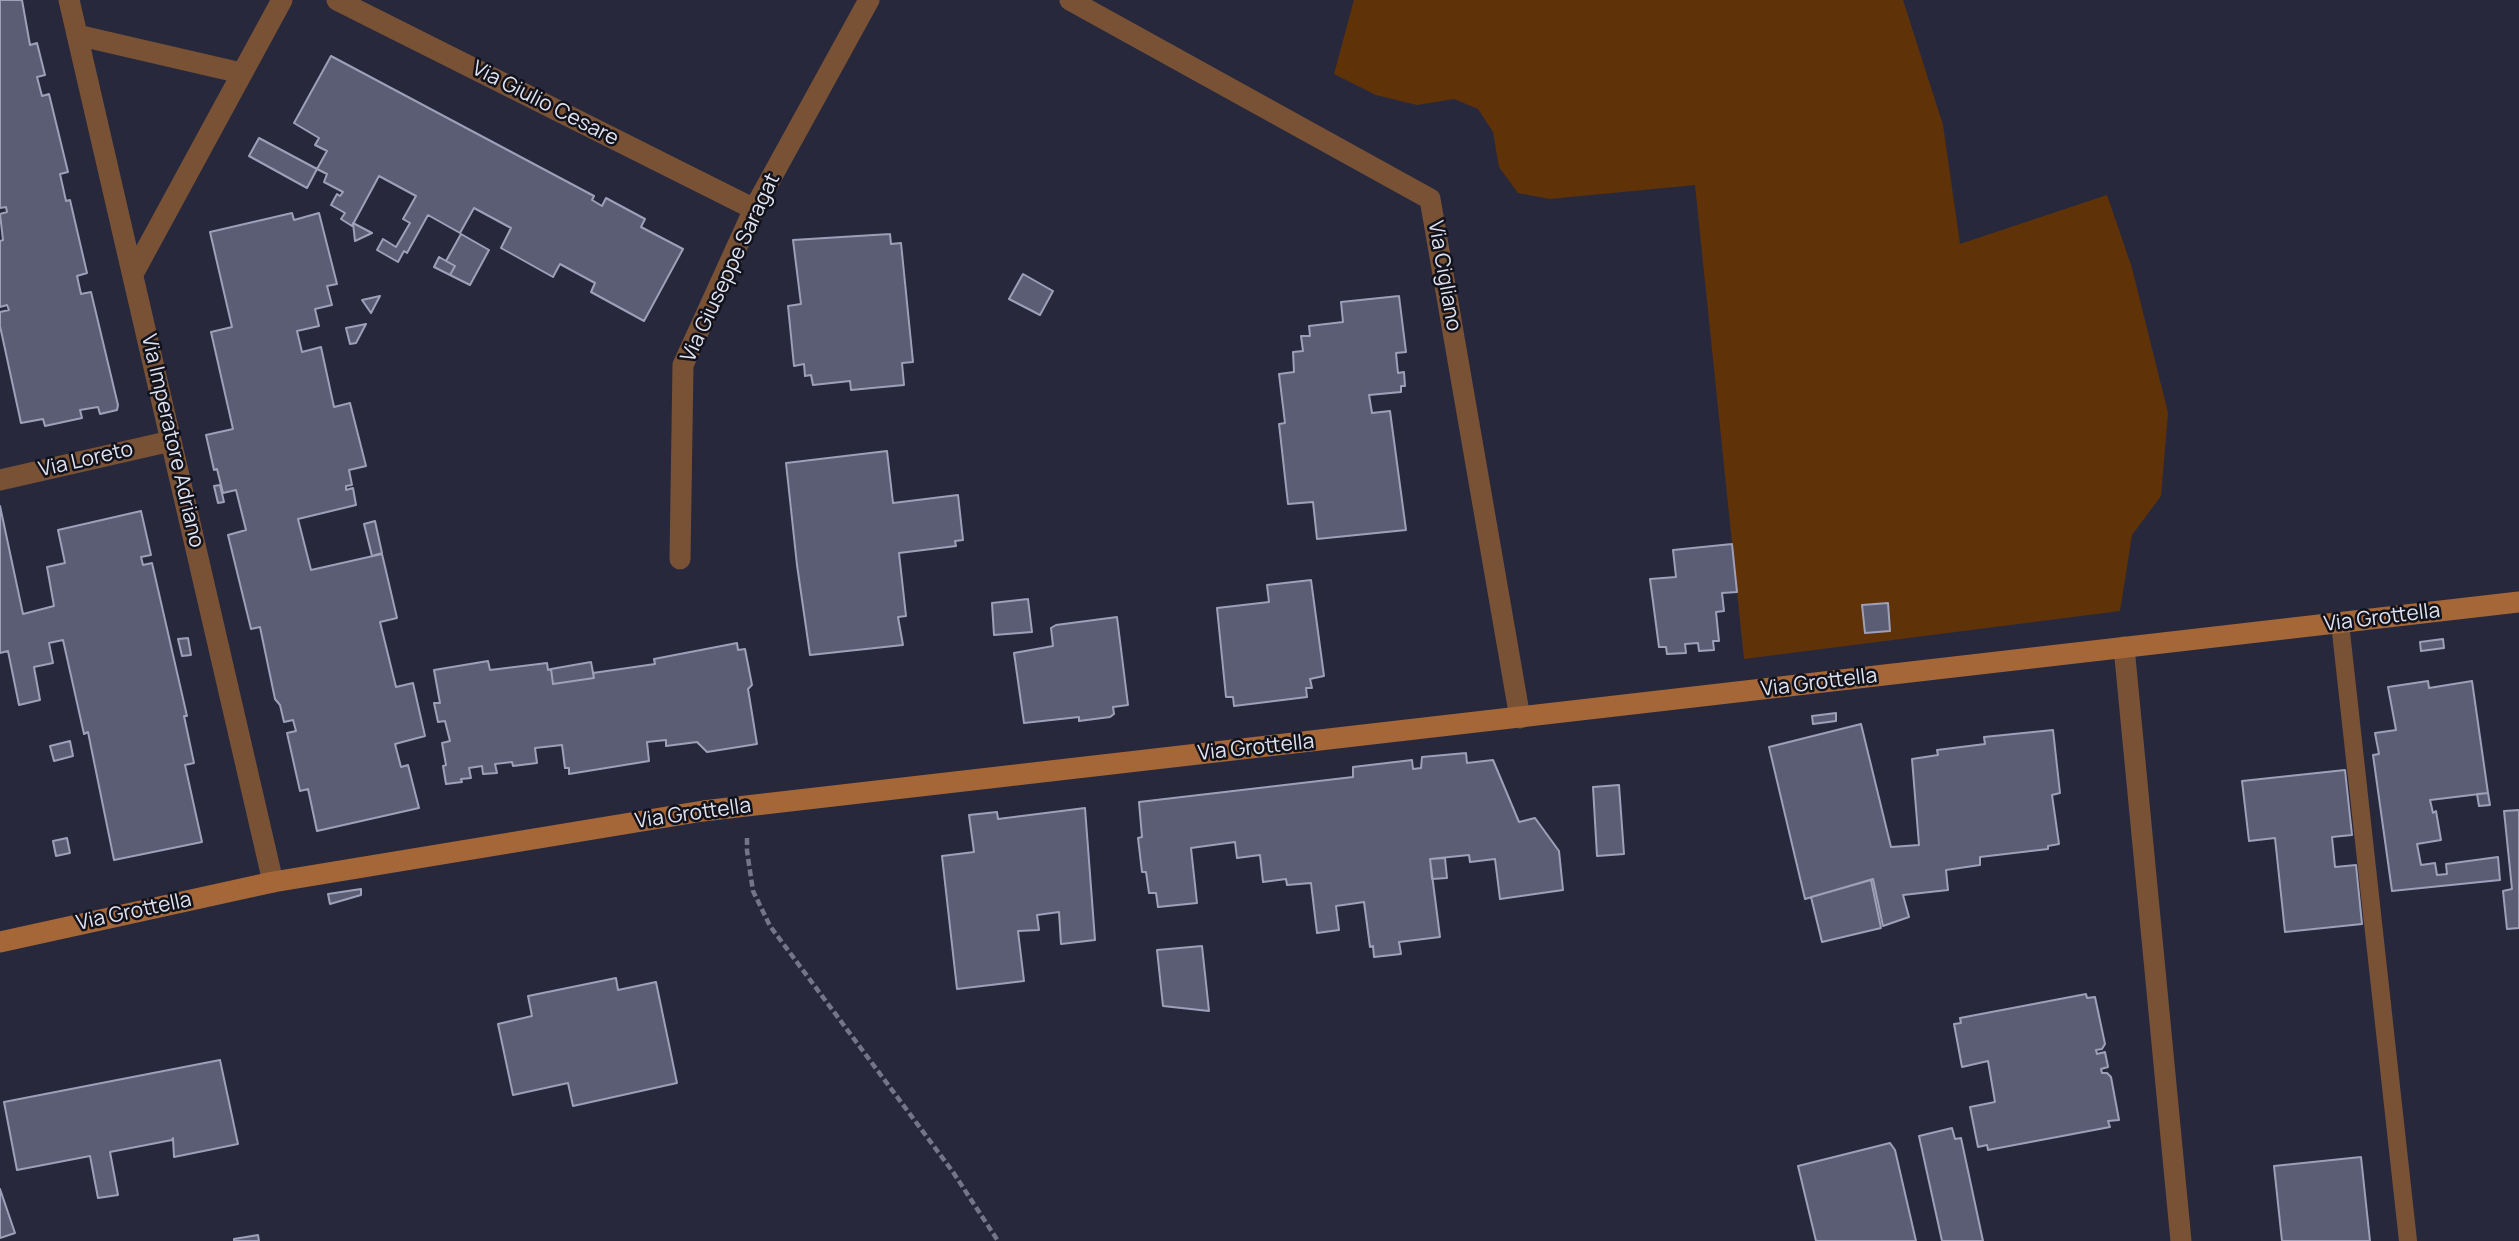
<!DOCTYPE html>
<html>
<head>
<meta charset="utf-8">
<style>
  body { margin:0 }
  canvas { display:block; background:#27283c }
</style>
</head>
<body>
<canvas width="2519" height="1241"></canvas>
<script>
const ctx = document.querySelector('canvas').getContext('2d');
ctx.lineJoin = 'round';
function fillPath(path, color) { ctx.fillStyle = color; ctx.fill(path, 'evenodd'); }
const shape = rows => new Path2D(rows.map(r => 'M' + r).join(''));
function strokePath(path, color, width, dash) { ctx.strokeStyle = color; ctx.lineWidth = width; ctx.lineCap = dash ? 'butt' : 'round'; ctx.setLineDash(dash || []); ctx.stroke(path); }
function write(font, color, halo, rows, align = 'center') {
  ctx.font = font + ' Manrope,sans-serif'; ctx.lineWidth = 5; ctx.setLineDash([]); ctx.textBaseline = 'middle'; ctx.strokeStyle = halo; ctx.fillStyle = color; for (const [text, x, y, turn = 0] of rows) {
    ctx.save(); ctx.translate(x, y); ctx.rotate((+turn || 0) * Math.PI / 180); ctx.textAlign = isNaN(turn) ? turn : align; if (halo) ctx.strokeText(text, 0, 0); ctx.fillText(text, 0, 0); ctx.restore();
  }
}
fillPath(shape([
  [1354,0,1903,0,1943,125,1960,244,2107,195,2132,268,2168,413,2161,496,2132,535,2120,611,1744,659,1695,185,1550,199,1518,193,1499,167,1493,132,1478,109,1454,99,1417,105,1376,95,1334,74]
]), '#603207');
const building = shape([
  [0,0,22,0,30,45,37,43,45,75,37,77,42,96,49,94,68,172,60,174,66,201,70,200,87,273,77,276,81,294,91,292,118,405,117,410,100,414,98,407,80,410,82,418,45,426,43,419,21,423,0,326,0,312,9,310,7,305,0,307,0,241,3,240,0,214,7,212,6,207,0,208,0,0],
  [331,56,594,196,592,200,602,206,606,198,645,219,641,227,683,249,644,321,591,292,595,283,560,264,553,277,501,248,511,228,474,208,460,233,428,215,407,253,404,251,398,262,377,250,383,239,396,247,410,223,403,219,416,196,379,176,352,226,341,219,345,213,331,205,337,194,340,196,343,192,324,182,327,174,317,169,327,151,315,145,319,138,294,123,331,56],
  [259,138,317,169,307,188,249,156,259,138],
  [292,213,294,220,319,213,337,284,327,286,332,305,315,309,319,326,297,331,302,352,321,347,334,407,350,403,366,466,349,470,352,485,346,486,346,490,353,488,356,505,298,519,311,570,382,554,397,618,380,622,396,687,413,683,425,736,395,744,401,767,408,765,419,808,317,831,308,789,300,791,287,733,296,731,293,720,284,722,280,705,275,699,260,627,251,629,228,535,246,530,236,490,223,493,217,469,214,470,206,435,233,429,211,332,232,327,210,232,292,213],
  [353,223,372,233,355,241,353,223],
  [461,234,489,250,470,285,450,275,455,266,446,261,461,234],
  [890,234,891,244,901,243,913,362,902,363,904,385,851,390,850,381,813,385,811,375,805,376,804,364,794,366,788,306,801,304,793,240,890,234],
  [439,257,455,266,450,275,434,267,439,257],
  [1023,274,1053,291,1040,315,1009,299,1023,274],
  [380,296,371,313,362,300,380,296],
  [1399,296,1406,352,1396,353,1398,373,1404,372,1405,386,1401,386,1401,392,1369,395,1372,413,1390,411,1406,530,1317,539,1313,502,1288,504,1279,424,1285,423,1279,374,1294,372,1293,352,1303,351,1301,336,1310,336,1309,326,1343,322,1341,302,1399,296],
  [366,324,356,343,350,344,346,328,366,324],
  [887,451,893,503,958,495,963,540,955,541,956,546,899,553,906,616,898,617,903,645,810,655,797,565,786,463,887,451],
  [220,485,224,502,218,503,214,486,220,485],
  [0,506,23,614,54,606,47,567,65,563,58,530,141,511,151,555,141,557,143,565,152,563,187,716,184,716,194,763,185,765,202,842,114,860,88,732,84,734,63,640,49,643,53,663,34,667,40,700,19,705,8,651,0,653,0,506],
  [375,521,382,553,372,556,364,524,375,521],
  [1732,544,1737,592,1722,593,1724,611,1716,612,1719,641,1713,641,1714,650,1699,651,1698,643,1685,644,1686,653,1667,654,1666,647,1659,647,1650,579,1676,577,1673,550,1732,544],
  [1311,580,1324,676,1310,679,1312,688,1306,688,1307,697,1234,706,1233,697,1226,697,1217,608,1269,602,1267,585,1311,580],
  [1028,599,1032,632,994,635,992,603,1028,599],
  [1888,603,1890,631,1865,633,1862,605,1888,603],
  [1117,617,1128,705,1113,707,1114,714,1110,717,1079,721,1079,717,1024,723,1014,653,1053,646,1051,628,1056,625,1117,617],
  [188,638,191,655,182,656,178,639,188,638],
  [2443,639,2444,648,2421,651,2420,642,2443,639],
  [737,643,738,650,745,649,752,685,748,689,757,744,707,752,697,742,666,746,666,740,647,742,649,761,569,774,569,768,565,768,562,745,535,748,537,763,513,766,512,762,495,764,497,773,483,774,482,766,469,768,471,778,461,779,462,782,446,784,443,766,446,765,442,743,450,741,445,721,438,722,434,703,440,703,434,670,488,661,490,670,547,663,548,670,551,669,553,684,594,678,593,673,655,664,654,659,737,643],
  [591,662,594,678,553,684,551,669,591,662],
  [2428,681,2429,688,2472,681,2488,793,2430,800,2433,813,2436,811,2441,840,2417,844,2421,865,2435,863,2437,875,2447,874,2446,864,2498,857,2500,880,2392,891,2373,755,2379,754,2375,733,2396,730,2388,687,2428,681],
  [1836,713,1836,721,1813,724,1812,716,1836,713],
  [1861,724,1891,847,1919,845,1912,759,1938,755,1937,750,1985,744,1984,737,2053,730,2060,793,2052,795,2059,844,2048,846,2048,849,1980,857,1980,865,1946,870,1948,890,1903,895,1909,917,1883,926,1873,879,1805,899,1769,747,1861,724],
  [70,741,73,756,54,761,50,746,70,741],
  [1466,753,1467,763,1493,760,1519,822,1535,818,1559,851,1563,890,1500,899,1495,859,1470,862,1469,855,1430,859,1440,937,1399,942,1401,954,1374,957,1373,946,1370,947,1364,902,1336,906,1339,930,1317,933,1311,883,1287,885,1286,879,1263,882,1260,855,1237,858,1235,842,1191,848,1197,903,1158,907,1156,893,1149,893,1146,872,1142,872,1138,838,1142,837,1139,802,1353,777,1353,767,1412,760,1413,769,1421,768,1422,757,1466,753],
  [2345,770,2352,835,2332,837,2335,867,2356,865,2362,924,2285,932,2275,838,2249,841,2242,781,2345,770],
  [1619,785,1624,854,1597,856,1593,787,1619,785],
  [2488,793,2490,805,2479,806,2477,794,2488,793],
  [1085,808,1095,940,1061,944,1059,912,1037,915,1039,930,1018,931,1024,981,957,989,942,856,974,852,969,815,997,812,998,819,1085,808],
  [2519,810,2519,928,2507,929,2503,891,2512,889,2504,811,2519,810],
  [67,838,70,853,56,856,53,841,67,838],
  [1445,858,1447,878,1432,879,1430,859,1445,858],
  [1871,880,1881,928,1822,942,1811,897,1871,880],
  [361,889,361,895,330,904,328,894,361,889],
  [1202,946,1209,1011,1163,1006,1157,950,1202,946],
  [616,978,618,990,656,982,677,1083,573,1106,568,1083,513,1095,498,1024,532,1016,528,996,616,978],
  [2086,994,2087,998,2095,997,2105,1044,2102,1049,2096,1050,2097,1054,2105,1052,2108,1067,2101,1069,2102,1073,2107,1073,2111,1077,2119,1120,2108,1121,2110,1127,1988,1150,1987,1145,1978,1147,1970,1107,1995,1102,1988,1061,1962,1067,1954,1024,1961,1023,1960,1018,2086,994],
  [220,1060,238,1144,174,1157,173,1138,172,1140,110,1152,118,1195,98,1198,90,1156,17,1170,4,1102,220,1060],
  [1952,1128,1955,1139,1961,1138,1983,1241,1942,1241,1919,1136,1952,1128],
  [1890,1143,1895,1150,1916,1241,1816,1241,1798,1166,1890,1143],
  [2361,1157,2370,1241,2282,1241,2274,1166,2361,1157],
  [0,1189,15,1233,0,1238,0,1189],
  [258,1235,259,1241,234,1241,234,1239,258,1235]
]);
fillPath(building, '#5b5d74');
strokePath(building, '#9ea0b9', 2);
strokePath(shape([
  [747,838,747,851,753,891,770,926,953,1172,998,1241]
]), '#747586', 4.5, [7, 3.5]);
strokePath(shape([
  [2340,623,2408,1241]
]), '#795235', 18);
strokePath(shape([
  [69,0,273,882],
  [337,0,754,209],
  [1070,0,1430,199,1520,718],
  [77,35,241,73],
  [133,274,282,0],
  [0,480,171,441],
  [680,559,683,365,754,209,869,0],
  [2124,647,2181,1241]
]), '#795235', 21);
strokePath(shape([
  [0,942,273,882,703,811,2519,602]
]), '#a56737', 21);
write('21px', '#e0e2ef', '#11121b', [
  ["Via Giulio Cesare",545,104,27],
  ["Via Giuseppe Saragat",731,268,-65],
  ["Via Cigliano",1444,276,80],
  ["Via Imperatore Adriano",172,441,77],
  ["Via Loreto",86,460,-13],
  ["Via Grottella",2382,618,-7],
  ["Via Grottella",1819,683,-7],
  ["Via Grottella",1256,748,-6],
  ["Via Grottella",693,814,-8],
  ["Via Grottella",134,912,-12]
]);
</script>
</body>
</html>
